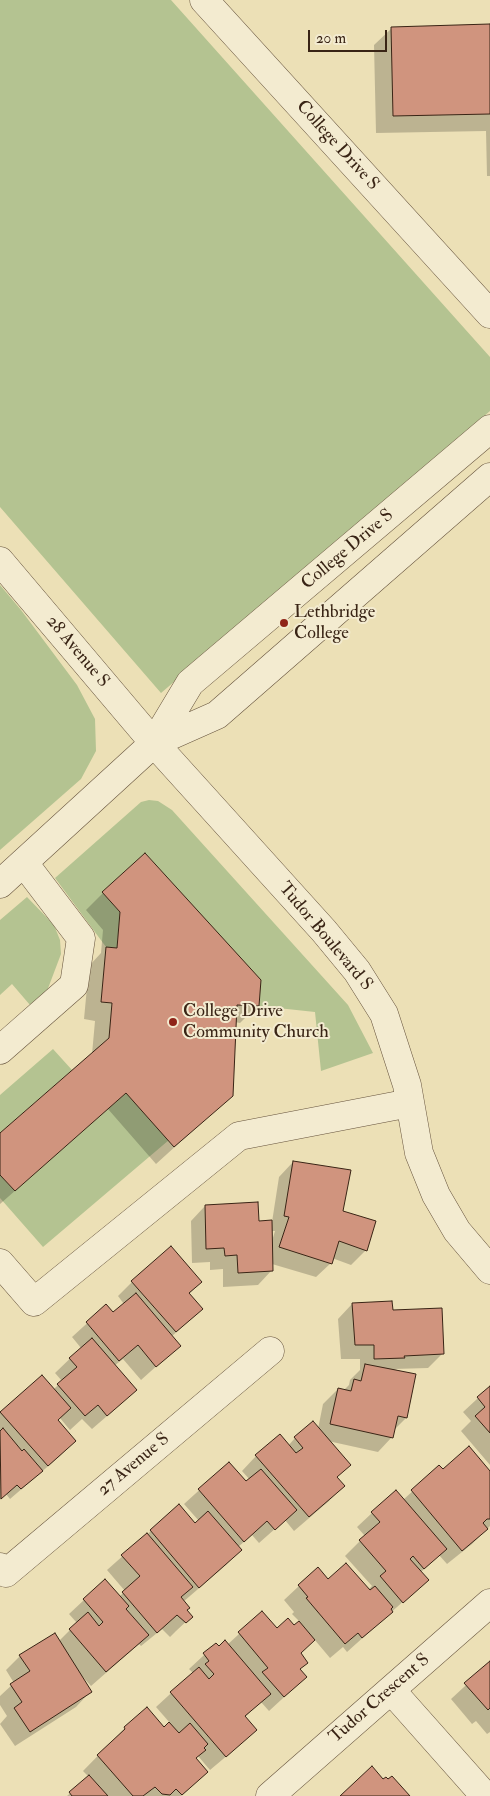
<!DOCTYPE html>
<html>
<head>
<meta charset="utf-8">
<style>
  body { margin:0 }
  #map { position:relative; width:490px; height:1796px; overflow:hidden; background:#ece0b6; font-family:"IM FELL Double Pica",serif }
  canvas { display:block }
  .scale { position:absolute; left:308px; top:30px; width:79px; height:22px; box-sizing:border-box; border:2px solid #392415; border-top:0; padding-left:6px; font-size:15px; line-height:18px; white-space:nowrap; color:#392415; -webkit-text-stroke:4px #f3ebd0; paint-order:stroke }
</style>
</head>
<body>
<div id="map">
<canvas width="490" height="1796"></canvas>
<div class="scale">20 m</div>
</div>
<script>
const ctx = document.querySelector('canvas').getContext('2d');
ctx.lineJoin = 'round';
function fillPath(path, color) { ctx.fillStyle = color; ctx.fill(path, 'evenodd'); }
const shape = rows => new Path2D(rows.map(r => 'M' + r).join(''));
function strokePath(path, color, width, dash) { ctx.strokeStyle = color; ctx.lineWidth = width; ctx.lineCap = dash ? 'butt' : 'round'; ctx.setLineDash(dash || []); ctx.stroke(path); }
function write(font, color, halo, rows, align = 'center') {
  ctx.font = font + ' "IM FELL Double Pica",serif'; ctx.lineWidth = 4; ctx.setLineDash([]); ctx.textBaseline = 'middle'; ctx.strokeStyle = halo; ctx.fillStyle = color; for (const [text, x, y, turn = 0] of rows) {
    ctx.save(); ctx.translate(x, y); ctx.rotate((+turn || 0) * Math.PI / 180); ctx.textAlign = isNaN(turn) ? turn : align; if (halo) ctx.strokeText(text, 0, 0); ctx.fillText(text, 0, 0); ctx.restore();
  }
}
fillPath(shape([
  [0,0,171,0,490,357,490,411,161,693,0,507],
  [0,585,21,610,77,685,95,719,96,751,81,779,0,850],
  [149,800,158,801,172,810,348,1005,373,1053,321,1071,315,1012,259,1006,260,980,145,853,102,892,120,912,117,948,106,947,55,878,141,802],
  [27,897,54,925,60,940,61,954,47,991,30,1005,12,984,0,995,0,920],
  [53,1049,72,1070,0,1133,0,1095],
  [126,1093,169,1140,43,1247,0,1198,0,1175,15,1191]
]), '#b4c391');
fillPath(shape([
  [490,26,490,176,487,176,486,131,376,133,374,45,392,28],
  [103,893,258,1005,240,1023,235,1022,232,1095,156,1164,108,1109,0,1204,0,1135,92,1054,95,1021,84,1019,89,966,101,953,103,930,86,910],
  [293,1162,342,1212,366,1250,351,1265,332,1258,331,1263,316,1277,272,1264,272,1270,258,1285,223,1287,223,1269,210,1270,210,1262,192,1263,191,1221,205,1206,257,1222,272,1222,279,1177],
  [271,1231,275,1231,272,1241],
  [132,1282,201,1282,189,1294,202,1309,171,1337,179,1346,141,1380,123,1359,114,1366,121,1404,92,1429,82,1419,70,1430,60,1418,57,1421,74,1441,60,1456,10,1499,6,1494,0,1500,0,1413,42,1377,53,1390,62,1381,55,1373,81,1348,72,1337,106,1306,113,1314,124,1304,118,1296],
  [352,1304,391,1311,442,1354,428,1368,394,1369,415,1375,406,1418,394,1430,392,1437,378,1452,328,1441,349,1465,336,1478,343,1486,329,1501,294,1531,285,1520,259,1543,252,1535,238,1547,240,1550,226,1565,183,1602,185,1610,191,1617,176,1631,170,1637,162,1629,141,1646,139,1644,91,1686,81,1675,80,1676,90,1692,76,1707,15,1746,0,1724,7,1716,0,1705,0,1696,14,1683,6,1670,20,1656,58,1642,77,1623,69,1614,84,1600,119,1597,125,1591,107,1570,179,1506,195,1525,199,1521,184,1504,228,1464,246,1483,250,1480,242,1471,256,1456,288,1446,295,1438,318,1429,323,1404,338,1389,344,1390,349,1385,350,1380,360,1370,360,1359,341,1359,338,1319],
  [490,1387,490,1465,461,1431,471,1421,463,1412],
  [439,1467,442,1471,490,1473,490,1526,472,1544,447,1564,439,1555,421,1572,427,1580,347,1652,343,1647,330,1658,314,1639,300,1654,306,1663,299,1670,306,1677,269,1711,261,1702,245,1717,241,1744,210,1770,198,1756,195,1759,192,1786,181,1796,67,1796,89,1777,83,1771,125,1728,164,1729,170,1723,156,1707,193,1673,189,1669,216,1644,218,1647,227,1645,262,1613,276,1630,294,1627,300,1622,292,1614,294,1612,284,1600,299,1586,328,1581,368,1590,372,1586,345,1556,365,1536,357,1527,372,1513,403,1500],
  [490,1663,490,1732,487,1734,476,1721,472,1724,451,1699]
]), '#0003');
const building = shape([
  [490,24,490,114,393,116,391,27,490,24],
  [145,853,261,980,259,1006,237,1005,233,1096,174,1147,126,1093,15,1191,0,1175,0,1133,109,1038,112,1003,101,1002,106,947,117,948,120,912,102,892,145,853],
  [293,1161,351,1170,343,1211,376,1221,367,1251,339,1241,332,1264,279,1247,289,1217,284,1216,293,1161],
  [258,1202,259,1221,272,1220,273,1271,238,1273,237,1255,225,1256,224,1248,206,1249,205,1205,258,1202],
  [171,1246,202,1282,189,1293,203,1309,176,1332,131,1281,171,1246],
  [136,1293,181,1346,156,1367,138,1345,119,1361,86,1322,106,1304,113,1312,136,1293],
  [392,1301,393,1310,442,1308,444,1354,404,1356,405,1358,374,1359,374,1345,355,1345,352,1303,392,1301],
  [92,1338,137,1390,107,1416,98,1405,85,1416,57,1384,77,1367,69,1358,92,1338],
  [365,1364,416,1374,407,1418,398,1416,393,1438,330,1424,338,1388,351,1391,354,1379,361,1381,365,1364],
  [42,1375,71,1408,58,1420,76,1441,48,1466,0,1412,42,1375],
  [490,1386,490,1433,475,1416,485,1407,477,1397,490,1386],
  [313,1421,351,1465,337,1477,345,1486,309,1517,255,1455,280,1434,296,1453,303,1448,294,1437,313,1421],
  [3,1428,22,1451,24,1449,43,1471,21,1489,17,1485,1,1499,0,1431,3,1428],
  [469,1446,490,1471,490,1519,487,1519,483,1523,488,1529,462,1551,411,1490,439,1465,443,1469,469,1446],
  [229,1462,246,1481,261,1469,297,1510,275,1530,267,1521,244,1542,198,1489,229,1462],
  [396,1490,447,1549,424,1569,413,1556,410,1559,429,1580,403,1603,380,1576,386,1571,359,1540,380,1522,371,1512,396,1490],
  [179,1504,195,1523,208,1511,242,1550,199,1588,150,1530,179,1504],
  [147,1533,193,1587,181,1597,190,1608,187,1610,193,1617,186,1623,177,1615,157,1633,122,1592,140,1576,121,1555,147,1533],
  [346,1563,370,1590,375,1586,393,1607,391,1609,393,1612,362,1638,358,1633,345,1644,306,1598,308,1597,298,1585,318,1567,328,1579,346,1563],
  [105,1579,129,1606,126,1609,149,1635,106,1672,69,1629,88,1612,99,1626,103,1622,83,1599,105,1579],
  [262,1611,277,1628,288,1618,294,1625,299,1621,315,1640,301,1653,308,1663,300,1669,307,1677,284,1697,262,1672,268,1668,238,1632,262,1611],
  [55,1633,92,1692,30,1732,14,1708,22,1702,10,1684,30,1671,19,1655,55,1633],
  [225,1640,271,1694,245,1716,257,1730,226,1757,170,1692,199,1667,209,1679,214,1674,205,1664,209,1661,203,1653,216,1643,219,1646,225,1640],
  [490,1661,490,1708,488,1710,464,1683,490,1661],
  [147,1707,164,1727,169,1722,179,1733,190,1723,208,1744,204,1748,206,1750,196,1758,208,1772,182,1795,176,1789,170,1795,162,1794,155,1787,143,1796,133,1796,97,1755,125,1729,124,1727,147,1707],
  [372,1766,383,1779,386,1777,388,1779,392,1776,410,1796,340,1796,372,1766],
  [89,1775,108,1796,72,1796,69,1792,89,1775]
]);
fillPath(building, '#d0947e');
strokePath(building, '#392415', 1);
const minor = shape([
  [204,0,490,314],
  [0,561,154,743,324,931,357,971,384,1014,407,1085,419,1153,436,1195,457,1231,490,1270],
  [154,743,217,715,490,477],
  [0,884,154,743,190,683,490,429],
  [0,1050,74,985,81,938,24,863],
  [0,1263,34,1302,239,1136,410,1103],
  [0,1567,6,1573,270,1351],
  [391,1690,485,1796],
  [270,1796,490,1603]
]);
strokePath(minor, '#66533d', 29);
strokePath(minor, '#f3ebd0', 28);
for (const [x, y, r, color] of [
  [284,623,5,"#8f2418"],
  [173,1022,5,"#8f2418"]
]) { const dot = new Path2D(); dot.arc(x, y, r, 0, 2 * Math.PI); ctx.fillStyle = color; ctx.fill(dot); strokePath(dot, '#f3ebd0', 2); }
write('18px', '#392415', '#f3ebd0', [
  ["College Drive S",337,146,48],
  ["College Drive S",348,550,-40],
  ["28 Avenue S",77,652,50],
  ["Tudor Boulevard S",325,937,50],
  ["27 Avenue S",134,1465,-40],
  ["Tudor Crescent S",380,1699,-41]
]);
write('18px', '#392415', '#f3ebd0', [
  ["Lethbridge",294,613],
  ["College",294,634],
  ["College Drive",183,1012],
  ["Community Church",183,1033]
], 'left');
</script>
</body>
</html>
